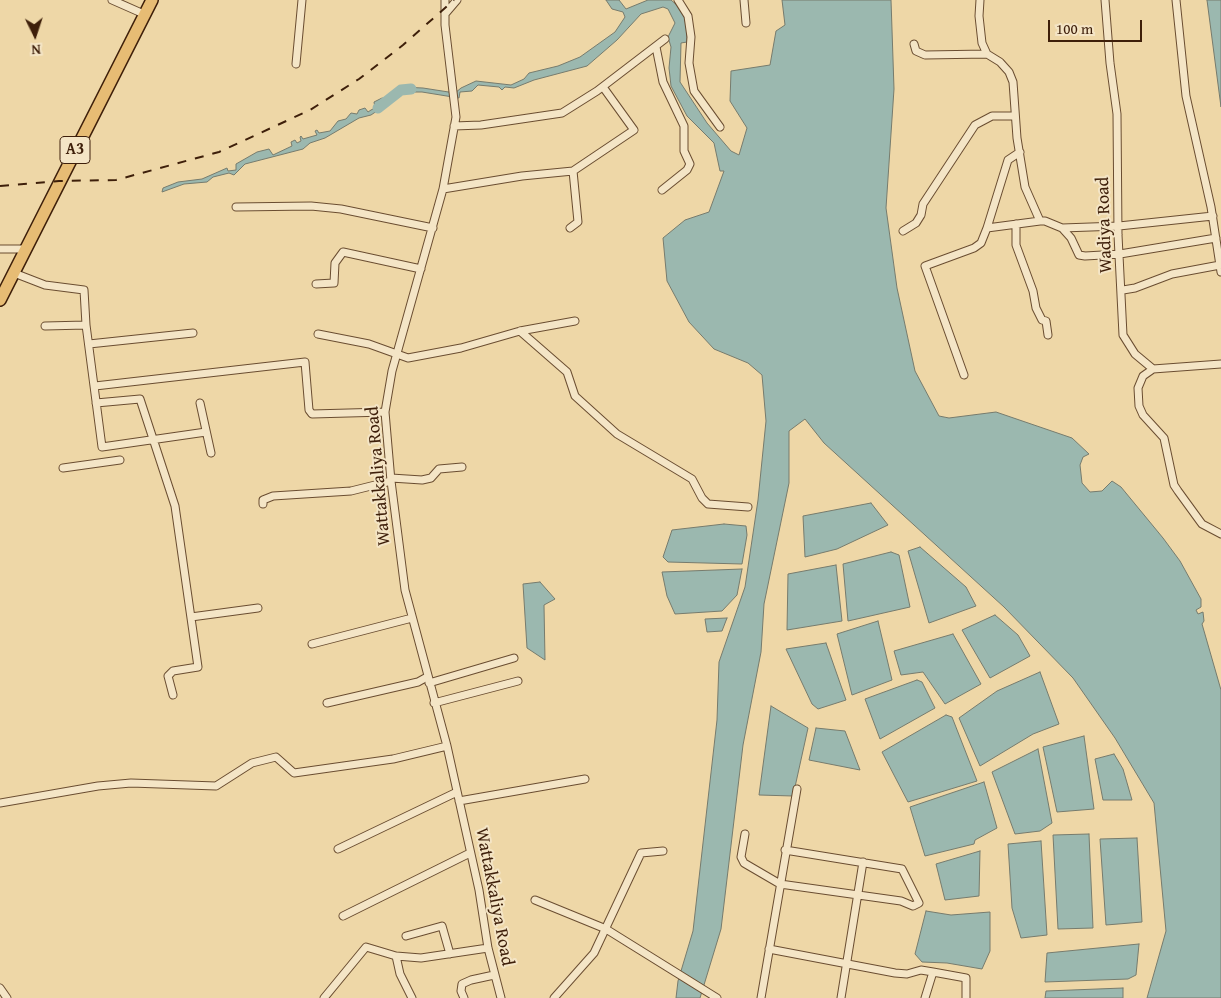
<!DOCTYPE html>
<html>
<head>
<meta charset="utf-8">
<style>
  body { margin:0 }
  #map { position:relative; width:1221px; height:998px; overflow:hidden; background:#eed7a7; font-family:"Gentium Book Plus",serif }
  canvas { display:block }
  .north { position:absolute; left:10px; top:10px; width:50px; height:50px; -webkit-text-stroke:4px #f4e5c6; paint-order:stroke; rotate:176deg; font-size:14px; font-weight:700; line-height:20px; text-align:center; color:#3e1f0a }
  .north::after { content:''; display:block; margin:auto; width:18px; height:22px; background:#3e1f0a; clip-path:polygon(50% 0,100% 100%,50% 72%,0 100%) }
  .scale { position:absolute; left:1048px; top:20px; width:94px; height:22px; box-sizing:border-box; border:2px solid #3e1f0a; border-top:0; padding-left:6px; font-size:15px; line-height:18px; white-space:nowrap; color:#3e1f0a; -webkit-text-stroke:4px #f4e5c6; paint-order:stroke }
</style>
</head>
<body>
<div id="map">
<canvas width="1221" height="998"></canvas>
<div class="north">N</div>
<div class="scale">100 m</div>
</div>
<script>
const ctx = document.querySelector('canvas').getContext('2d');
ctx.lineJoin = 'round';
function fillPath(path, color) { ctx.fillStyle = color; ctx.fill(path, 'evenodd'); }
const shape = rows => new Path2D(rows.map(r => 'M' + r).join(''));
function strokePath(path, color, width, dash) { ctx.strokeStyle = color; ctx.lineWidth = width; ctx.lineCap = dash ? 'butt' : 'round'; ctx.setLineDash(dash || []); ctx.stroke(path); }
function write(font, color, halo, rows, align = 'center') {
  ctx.font = font + ' "Gentium Book Plus",serif'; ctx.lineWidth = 4; ctx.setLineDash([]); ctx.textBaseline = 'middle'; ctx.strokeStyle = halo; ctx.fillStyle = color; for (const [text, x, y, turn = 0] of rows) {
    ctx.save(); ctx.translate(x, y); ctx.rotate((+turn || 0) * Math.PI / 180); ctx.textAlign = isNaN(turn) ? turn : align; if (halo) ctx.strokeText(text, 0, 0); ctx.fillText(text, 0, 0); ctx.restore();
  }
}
const water = shape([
  [606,0,619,0,626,9,648,0,671,0,678,6,684,15,687,30,687,42,681,43,680,82,707,123,731,151,739,155,747,128,730,101,731,71,770,65,776,31,785,25,782,0,891,0,894,89,886,208,897,288,915,371,939,416,949,418,996,412,1072,438,1089,454,1083,457,1080,465,1082,483,1090,492,1102,491,1112,481,1121,487,1163,538,1180,561,1201,599,1201,607,1196,610,1198,614,1203,612,1204,621,1202,624,1221,690,1221,998,1147,998,1166,931,1154,803,1115,738,1073,678,1004,607,824,443,805,419,789,431,789,483,764,604,761,652,743,745,721,929,700,998,676,998,678,981,693,931,717,720,719,662,745,587,758,500,766,421,762,375,748,363,714,349,689,322,667,281,663,238,685,220,709,212,724,171,720,171,714,143,687,116,671,86,669,68,671,47,668,37,675,23,668,9,663,7,641,14,617,40,587,66,534,80,514,88,505,87,502,90,499,87,478,85,472,91,460,92,459,98,422,92,405,92,371,115,359,118,325,138,310,143,303,149,245,164,234,175,229,173,213,177,207,182,184,184,162,192,163,188,178,182,202,179,227,168,228,171,236,170,236,164,257,152,269,149,273,155,292,146,291,142,295,140,297,143,301,141,300,137,301,136,303,139,317,135,315,131,317,130,319,133,330,131,338,121,346,119,351,113,357,114,359,110,365,108,368,112,371,110,375,108,374,102,382,98,393,100,401,87,423,88,455,93,461,88,476,81,511,85,524,79,529,73,558,66,580,57,615,32,625,17,623,12,612,9,606,0],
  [1207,0,1221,0,1221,107,1207,0],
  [871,503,888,525,837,549,805,557,803,516,871,503],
  [724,524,746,526,747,535,742,564,668,562,663,557,672,530,724,524],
  [920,547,966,587,976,606,929,623,908,551,920,547],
  [891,552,899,555,910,607,848,621,843,564,891,552],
  [836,565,842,621,787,630,788,574,836,565],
  [742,569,737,595,722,611,675,614,667,596,662,572,742,569],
  [540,582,555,599,544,605,545,660,527,648,523,584,540,582],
  [995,615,1018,635,1030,656,990,678,962,630,995,615],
  [727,618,722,631,707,632,705,619,727,618],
  [878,621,892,680,852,695,837,634,878,621],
  [953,634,981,684,945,704,923,672,901,675,894,651,953,634],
  [826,643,846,700,818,709,812,704,786,649,826,643],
  [1040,672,1059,724,1033,734,980,766,959,718,997,691,1040,672],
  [917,680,922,682,935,708,880,739,865,699,917,680],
  [771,706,808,728,793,796,759,795,771,706],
  [946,715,952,717,977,781,908,802,882,752,946,715],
  [816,728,845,731,860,770,809,760,816,728],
  [1084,736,1094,809,1057,812,1043,747,1084,736],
  [1038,749,1052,823,1040,831,1015,834,992,772,1038,749],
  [1114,754,1123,769,1132,800,1103,800,1095,759,1114,754],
  [984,782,997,828,975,840,974,844,925,856,910,807,984,782],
  [1089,834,1093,928,1058,929,1053,835,1089,834],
  [1137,838,1142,922,1106,925,1100,839,1137,838],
  [1041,841,1047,935,1021,938,1012,908,1008,844,1041,841],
  [980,851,979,896,945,900,936,864,980,851],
  [926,911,951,915,990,912,990,951,982,969,947,963,922,962,915,954,926,911],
  [1139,944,1136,975,1128,979,1045,982,1047,953,1139,944],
  [1123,988,1123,998,1045,998,1046,991,1123,988]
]);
fillPath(water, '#9bb8af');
strokePath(water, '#767b6d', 1);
strokePath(shape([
  [378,108,401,90,411,89]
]), '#9bb8af', 11);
const minor = shape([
  [112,0,146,15],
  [445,0,445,25,456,117,443,189,392,371,385,412,391,481,405,590,447,746,479,890,488,948,501,998],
  [678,0,688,16,691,37,689,63,694,91,720,127],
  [744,0,746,23],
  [980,0,979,16,982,43,987,54,1000,62,1009,72,1013,82,1017,138,1025,187,1040,221,1045,221,1062,228,1071,238,1079,255,1085,256,1120,254,1216,238],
  [1105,0,1110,63,1117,114,1118,235,1123,335,1135,354,1153,369,1221,364],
  [1176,0,1186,96,1211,207,1221,272],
  [445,14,457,0],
  [914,44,916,51,925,55,987,54],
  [656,47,663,82,684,126,684,151,690,164,687,170,662,190],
  [296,64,302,0],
  [454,126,481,125,562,113,597,91,665,39],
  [443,189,522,176,573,171,634,130,603,87],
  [236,207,311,206,341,209,433,228],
  [1016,224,1016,245,1033,291,1036,308,1042,320,1046,321,1048,335],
  [570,228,578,222,573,171],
  [987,228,1008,160,1020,152],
  [1062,228,1119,226,1213,216],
  [903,231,916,223,921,215,923,204,975,125,992,116,1015,116],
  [0,249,26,249],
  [14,273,45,285,84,290,86,325,102,447,206,432],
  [316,284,334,283,335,263,343,252,421,269],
  [1123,290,1135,288,1172,274,1220,265],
  [45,326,86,325],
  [520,331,567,372,575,396,617,434,692,479,702,498,708,504,748,507],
  [318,334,369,344,408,358,461,348,520,331,575,321],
  [89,344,193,333],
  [1153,369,1143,376,1138,388,1139,406,1143,415,1164,438,1174,485,1178,491,1202,524,1221,534],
  [964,375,925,266,974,248,981,243,987,228,1040,221],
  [95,386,305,362,309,410,312,414,385,412],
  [96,403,140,399,175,506,198,667,173,671,168,676,173,695],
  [200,403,211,453],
  [63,468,120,460],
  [391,478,422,480,431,478,439,469,462,467],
  [263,504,263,500,273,496,351,491,391,481],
  [191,617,258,608],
  [312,644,412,618],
  [429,683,514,658],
  [327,703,418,682,427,677],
  [434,703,518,681],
  [459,801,585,779],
  [0,803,98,786,131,783,216,786,252,763,276,757,294,773,393,759,447,746],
  [745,834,741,857,744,863,780,884,901,901,913,906,919,903,902,869,785,850],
  [338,849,457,792],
  [535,900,606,929,717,998],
  [343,916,470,853],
  [406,936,442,926,450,954],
  [769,949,895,973,907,974,921,970,933,972,925,998],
  [933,972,966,978,966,998],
  [0,988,7,998],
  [324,998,366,947,396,956],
  [412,998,400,974,396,956,421,958,488,948],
  [464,998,461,991,462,984,471,980,494,975],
  [554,998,594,953,641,853,663,851],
  [761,998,797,789],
  [841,998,863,862]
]);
const trunk = shape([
  [0,300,152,0]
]);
strokePath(minor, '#6a4d31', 9);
strokePath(trunk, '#3e1f0a', 14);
strokePath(minor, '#f4e5c6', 7);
strokePath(trunk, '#e7bc74', 11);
strokePath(shape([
  [0,186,59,181,116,180,219,152,310,110,359,79,403,45,454,0]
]), '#3e1f0a', 2, [9, 9]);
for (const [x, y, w] of [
  [75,150,30]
]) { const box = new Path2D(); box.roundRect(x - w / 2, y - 13.5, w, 27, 4); ctx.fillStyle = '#f4e5c6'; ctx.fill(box); strokePath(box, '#3e1f0a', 1); }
write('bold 16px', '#3e1f0a', null, [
  ["A3",75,150]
]);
write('18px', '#3e1f0a', '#f4e5c6', [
  ["Wadiya Road",1105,225,-92],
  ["Wattakkaliya Road",379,476,-95],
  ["Wattakkaliya Road",494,897,79]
]);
</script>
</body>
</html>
